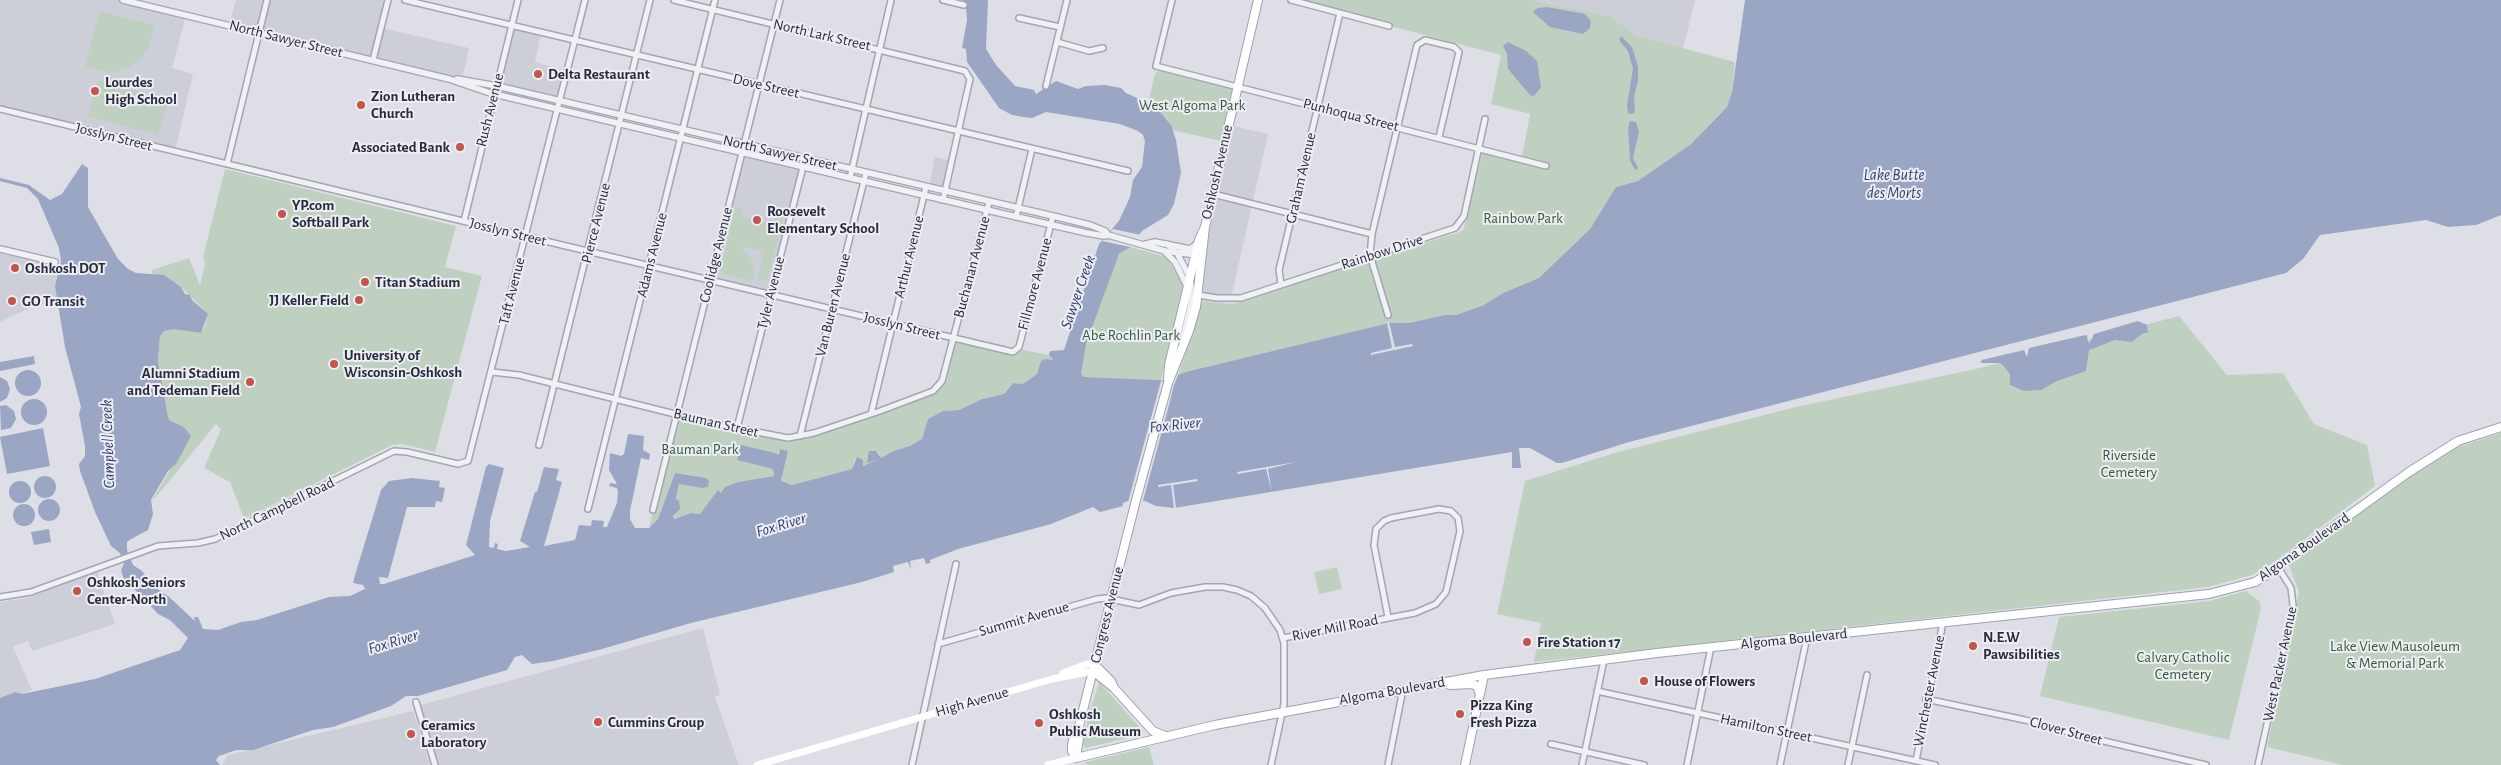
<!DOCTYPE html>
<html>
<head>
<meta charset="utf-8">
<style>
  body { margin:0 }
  canvas { display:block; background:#dedfe6 }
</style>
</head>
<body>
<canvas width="2501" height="765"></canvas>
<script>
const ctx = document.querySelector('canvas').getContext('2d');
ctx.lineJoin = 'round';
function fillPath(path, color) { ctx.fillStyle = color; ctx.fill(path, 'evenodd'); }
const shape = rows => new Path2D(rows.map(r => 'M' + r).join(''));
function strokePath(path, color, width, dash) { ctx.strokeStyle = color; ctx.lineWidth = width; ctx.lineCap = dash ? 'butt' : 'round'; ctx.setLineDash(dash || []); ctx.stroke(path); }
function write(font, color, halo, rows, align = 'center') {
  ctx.font = font + ' "Alegreya Sans",sans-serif'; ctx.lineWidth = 4; ctx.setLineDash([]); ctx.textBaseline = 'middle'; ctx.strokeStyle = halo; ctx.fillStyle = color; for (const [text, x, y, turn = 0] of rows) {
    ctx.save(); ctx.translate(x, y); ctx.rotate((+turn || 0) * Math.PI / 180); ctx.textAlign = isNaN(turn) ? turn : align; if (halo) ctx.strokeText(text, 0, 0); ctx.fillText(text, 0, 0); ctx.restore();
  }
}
fillPath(shape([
  [0,0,124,0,186,15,172,68,193,74,175,151,0,109],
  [236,0,388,0,381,28,469,48,462,80,449,79,229,26],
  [1530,0,1695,0,1683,49,1637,36,1610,16],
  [511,26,541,33,535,62,567,71,560,101,497,86],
  [1229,125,1268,134,1231,298,1198,295,1199,265],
  [742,153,803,167,771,294,710,280],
  [935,157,952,161,945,192,929,188],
  [0,253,59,267,55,286,58,303,36,305,0,322],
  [97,572,115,624,32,651,28,641,13,647,32,690,22,694,15,692,0,698,0,602,27,598],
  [703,628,720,695,715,697,739,765,435,765,417,706],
  [413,711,430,765,222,765,228,755]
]), '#ccced8');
fillPath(shape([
  [1291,0,1530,0,1610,16,1637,36,1735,62,1732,92,1727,107,1691,144,1638,181,1616,187,1590,229,1539,278,1503,293,1484,305,1456,315,1445,315,1409,323,1389,323,1178,375,1202,301,1233,304,1245,301,1363,261,1457,233,1463,230,1466,221,1482,154,1485,152,1521,161,1530,114,1491,104,1501,55],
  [103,12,155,25,147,50,143,56,129,67,112,73,85,67,99,13],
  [1162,67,1238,86,1225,142,1172,130,1168,121,1148,103,1155,74],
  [99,80,168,100,158,135,88,116],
  [225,169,456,226,445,267,482,276,435,452,402,444,392,445,244,519,230,482,204,468,221,429,216,424,151,503,187,440,180,425,169,420,165,404,158,361,160,336,164,331,174,329,184,329,201,333,205,327,207,316,204,310,181,287,164,275,152,275,152,270,189,258,200,285,205,264,203,257],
  [735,208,742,210,742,217,774,224,777,211,785,212,767,281,758,279,764,251,741,246,753,262,754,271,752,280,723,274,721,270],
  [1130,247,1167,257,1183,286,1161,380,1083,377,1081,374,1084,350,1092,322,1119,254],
  [2179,316,2227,375,2283,373,2314,424,2367,445,2375,486,2273,563,2252,575,2208,587,1534,662,1541,623,1497,614,1525,481,1618,452,1796,407,1980,368],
  [954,338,1012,352,1018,349,1049,355,1053,360,1051,361,1048,359,1037,374,1023,384,1013,383,1004,394,982,399,959,410,943,411,928,419,922,439,917,443,881,458,878,452,867,462,877,460,863,466,855,459,852,469,792,485,781,482,788,451,737,460,773,469,774,476,738,482,721,493,718,491,700,514,691,513,673,519,679,484,701,488,704,487,705,478,675,473,658,519,649,528,676,414,769,435,802,436,937,388],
  [2501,433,2501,765,2343,765,2267,747,2299,592,2289,565,2406,479,2455,448],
  [1337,567,1342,589,1319,594,1314,572],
  [2246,591,2260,602,2261,608,2229,740,2040,696,2059,617,2209,601],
  [1099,682,1143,731,1141,735,1085,748,1083,743,1088,718],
  [1149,747,1154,765,1086,765,1086,762]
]), '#c0d0c0');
fillPath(shape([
  [963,0,988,0,986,49,996,65,1015,86,1034,90,1036,94,1056,81,1078,89,1086,86,1105,85,1121,88,1126,93,1148,103,1160,112,1171,125,1176,140,1181,173,1174,204,1168,215,1142,231,1130,247,1119,254,1086,344,1081,374,1084,377,1161,380,1174,385,1178,375,1186,372,1389,323,1409,323,1445,315,1456,315,1484,305,1503,293,1539,278,1590,229,1616,187,1638,181,1691,144,1727,107,1732,92,1745,0,2501,0,2501,215,2476,225,2448,227,2426,220,2320,235,2303,259,2286,273,1629,442,1562,463,1557,463,1530,448,1519,448,1521,468,1512,468,1512,452,1174,508,1156,506,1145,501,1128,501,1123,503,1123,506,1100,512,1093,507,1051,524,958,549,930,560,930,563,926,564,924,558,910,561,911,570,908,562,893,566,894,572,862,582,691,623,602,649,553,661,532,664,522,655,515,657,507,670,418,696,406,696,391,706,333,727,313,730,253,750,236,750,219,756,216,760,220,765,0,765,0,698,15,692,22,694,95,679,180,650,188,638,170,620,158,614,123,577,121,570,124,564,120,553,111,546,95,512,80,471,79,464,85,456,85,446,79,414,81,407,65,347,55,286,61,261,59,248,38,199,27,188,0,181,0,178,29,185,50,200,62,194,82,164,88,168,88,207,118,259,128,269,136,273,164,275,181,287,185,294,190,295,192,300,208,314,201,333,174,329,164,331,160,336,158,361,167,412,169,420,184,427,191,436,176,464,168,471,151,500,153,514,148,530,131,539,127,542,127,550,133,565,142,571,153,586,168,596,195,621,194,617,198,617,203,629,218,630,241,622,257,620,329,597,350,596,365,589,363,585,353,583,355,575,381,490,389,481,412,478,440,481,439,487,445,488,442,502,436,501,435,507,407,507,388,578,379,577,380,584,384,584,475,555,466,545,486,467,489,464,504,468,490,521,489,547,494,548,495,543,498,544,497,549,506,551,530,547,520,541,535,492,537,492,544,467,559,469,556,480,562,482,544,546,575,540,579,525,591,526,592,520,604,521,603,527,607,527,617,503,618,492,617,488,609,486,610,483,617,484,609,470,610,453,621,456,624,454,628,434,644,436,643,450,650,454,649,460,641,458,630,511,630,519,635,528,649,528,658,519,675,473,706,478,709,481,708,487,701,488,679,484,676,499,679,501,680,509,673,516,674,519,691,513,700,514,718,490,721,493,725,487,738,482,774,476,773,469,737,460,741,445,779,454,780,449,788,451,781,481,792,485,852,469,857,457,863,460,863,466,877,460,867,463,869,451,876,451,881,458,894,451,910,446,922,439,928,419,943,411,959,410,982,399,1004,394,1013,383,1023,384,1037,374,1041,361,1045,359,1053,360,1049,355,1050,351,1064,350,1099,244,1119,221,1130,197,1133,180,1142,167,1145,141,1143,135,1138,131,1120,124,1046,112,1032,118,1023,117,1012,115,999,108,967,62,966,49,962,48,967,20,966,7],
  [1547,7,1585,14,1591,21,1590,28,1583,34,1550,27,1533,12,1538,8],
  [1621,36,1632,47,1638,66,1638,81,1634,96,1635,112,1632,114,1628,113,1627,105,1633,69,1628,51,1619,40],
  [1508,42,1526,51,1537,61,1541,87,1534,96,1530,95,1508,69,1507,54,1503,46],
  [1630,121,1636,122,1639,132,1633,158,1638,168,1635,170,1630,160,1628,128],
  [2138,321,2147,325,2148,333,2143,333,2132,342,2115,340,2089,350,2086,371,2057,381,2041,390,2024,391,2010,385,2010,374,2001,363,1980,363,1982,360,2024,350,2027,357,2029,348,2081,336,2087,335,2088,342,2090,343,2094,334],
  [34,356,35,364,0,371,0,362],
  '15 383a13 13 0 1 1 26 0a13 13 0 1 1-26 0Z',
  [0,377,7,381,10,389,7,398,0,402],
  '21 412a13 13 0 1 1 26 0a13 13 0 1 1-26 0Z',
  [6,405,14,411,16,419,11,428,1,430,0,406],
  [43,428,50,466,7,474,0,437],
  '34 487a11 11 0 1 1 22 0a11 11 0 1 1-22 0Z',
  '9 492a11 11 0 1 1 22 0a11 11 0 1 1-22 0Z',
  '38 510a11 11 0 1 1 22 0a11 11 0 1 1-22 0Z',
  '13 515a11 11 0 1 1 22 0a11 11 0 1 1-22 0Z',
  [49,529,51,542,34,545,31,532]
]), '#9ba5c4');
fillPath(shape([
  [1113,229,1141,235,1130,247,1102,241],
  [1387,322,1389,322,1395,347,1412,344,1413,346,1371,355,1371,353,1392,348],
  [1161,381,1174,385,1164,424,1167,425,1166,432,1162,431,1142,504,1128,502],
  [1296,462,1268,469,1272,492,1266,469,1238,474,1237,472],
  [1197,479,1198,481,1173,485,1176,508,1174,508,1171,485,1158,487,1158,485]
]), '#dedfe6');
const minor = shape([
  [405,0,1128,171],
  [674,0,965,71,970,79,943,200],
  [943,0,964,5],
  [1172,0,1156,66,1546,166],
  [1291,0,1389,26],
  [1019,18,1060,27],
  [1057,42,1089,51,1103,48],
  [373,60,388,0],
  [1046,86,1067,0],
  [0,109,566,246,1013,352,1019,347,1053,216],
  [227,164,267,0],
  [850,178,891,0],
  [1213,194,1372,234],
  [1016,217,1032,149],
  [464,221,518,0],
  [1281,284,1279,270,1340,13],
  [1198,295,1217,298,1241,298,1455,228,1464,216,1485,119],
  [1388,315,1370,255,1372,234,1417,45,1425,40,1454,47,1459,52,1439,137],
  [492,372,519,375,711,423,788,438,814,433,880,411,933,391,942,381,989,202],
  [871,414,926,187],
  [737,428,805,159],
  [800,436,866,173],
  [539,445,650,0],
  [588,509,715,0],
  [653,510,780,0],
  [0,597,31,592,158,546,198,543,215,539,394,451,407,452,458,464,468,461,585,0],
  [1283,638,1415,613,1436,604,1446,592,1460,531,1458,518,1451,511,1439,509,1391,518,1384,521,1376,529,1374,545,1388,617],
  [938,644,1097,599,1106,598,1139,605,1171,593,1205,587,1223,587,1237,590,1251,596,1265,608,1280,630,1284,643,1284,704,1271,765],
  [1597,691,1935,765],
  [1926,699,2025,720,2091,738,2206,765],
  [416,702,435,765],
  [1551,744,1644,765],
  [1916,761,1943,622],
  [912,765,956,564],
  [1388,765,1403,689],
  [1582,765,1604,660],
  [1687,765,1711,647],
  [1780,765,1807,637],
  [1848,765,1867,675],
  [2258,765,2293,605,2291,588,2278,567]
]);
const tertiary = shape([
  [123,0,449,79,490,93,621,124,1004,214,1087,233,1104,236,1108,235,1165,251,1197,255],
  [457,79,497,86,1053,216,1090,225,1105,231,1108,235],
  [1146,244,1155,242,1190,249,1198,243],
  [1167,244,1177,253,1188,274,1191,285,1191,304,1182,342],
  [0,249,55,262],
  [1165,252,1175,262,1188,288]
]);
const primary = shape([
  [1168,379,1169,365,1199,240,1205,227,1258,0],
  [1094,664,1111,681,1114,688],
  [1093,671,1114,688,1153,731,1165,736],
  [1450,685,1472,684,1477,686,1480,694],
  [1076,758,1215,725,1484,675,1657,653,2209,594,2255,582,2268,574,2409,472,2458,441,2501,427],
  [1076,758,1072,751,1072,745,1075,730,1079,726,1135,504,1168,383,1189,331,1196,307,1205,227],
  [1076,758,1080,732,1079,726],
  [1465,765,1484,675]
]);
strokePath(minor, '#a4a5b0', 8);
strokePath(tertiary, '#a4a5b0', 8);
strokePath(primary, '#9ea1b1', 10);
strokePath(minor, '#f0f1f5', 5);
strokePath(tertiary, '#f0f1f5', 5.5);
strokePath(shape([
  [1063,673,1087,664,1094,664],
  [757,765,1052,679,1093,671],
  [1048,765,1076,758]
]), '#fff', 7);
strokePath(primary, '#fff', 8);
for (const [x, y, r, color] of [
  [538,74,5,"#c4554a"],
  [95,91,5,"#c4554a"],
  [361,105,5,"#c4554a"],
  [460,147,5,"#c4554a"],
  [282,214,5,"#c4554a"],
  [757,220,5,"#c4554a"],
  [15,268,5,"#c4554a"],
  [365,282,5,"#c4554a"],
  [359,300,5,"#c4554a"],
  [12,301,5,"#c4554a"],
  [334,364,5,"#c4554a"],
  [250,382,5,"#c4554a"],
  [77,591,5,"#c4554a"],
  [1527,642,5,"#c4554a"],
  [1973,646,5,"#c4554a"],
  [1644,681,5,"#c4554a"],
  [1460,714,5,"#c4554a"],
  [598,722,5,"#c4554a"],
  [1039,723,5,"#c4554a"],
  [411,734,5,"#c4554a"]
]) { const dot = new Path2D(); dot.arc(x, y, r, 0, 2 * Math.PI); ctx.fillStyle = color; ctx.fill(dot); strokePath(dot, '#edeef4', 2); }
write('15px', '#282b3c', '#edeef4', [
  ["North Lark Street",822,35,13],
  ["North Sawyer Street",286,39,14],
  ["Dove Street",766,86,13],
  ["Rush Avenue",490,110,-76],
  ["Punhoqua Street",1351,115,14],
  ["Josslyn Street",114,137,14],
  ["North Sawyer Street",780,153,13],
  ["Oshkosh Avenue",1217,172,-77],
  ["Graham Avenue",1301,178,-77],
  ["Pierce Avenue",596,223,-76],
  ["Josslyn Street",508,232,14],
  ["Rainbow Drive",1382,252,-18],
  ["Adams Avenue",652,255,-76],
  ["Coolidge Avenue",716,255,-76],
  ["Arthur Avenue",909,257,-76],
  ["Buchanan Avenue",972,267,-75],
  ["Fillmore Avenue",1035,284,-75],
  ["Taft Avenue",512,291,-76],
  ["Tyler Avenue",771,293,-76],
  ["Van Buren Avenue",833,305,-76],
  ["Josslyn Street",902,326,14],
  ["Bauman Street",716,423,13],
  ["North Campbell Road",277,509,-26],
  ["Algoma Boulevard",2304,547,-35],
  ["Congress Avenue",1107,615,-76],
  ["Summit Avenue",1024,619,-16],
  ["River Mill Road",1335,628,-11],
  ["Algoma Boulevard",1794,639,-6],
  ["West Packer Avenue",2280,664,-78],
  ["Algoma Boulevard",1392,691,-10],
  ["Winchester Avenue",1929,691,-79],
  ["High Avenue",972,702,-16],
  ["Hamilton Street",1766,728,12],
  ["Clover Street",2066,731,15]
]);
write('bold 15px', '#282b3c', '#edeef4', [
  ["Delta Restaurant",548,74],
  ["Lourdes",105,82],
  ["High School",105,99],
  ["Zion Lutheran",371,96],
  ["Church",371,113],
  ["Associated Bank",450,147,"right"],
  ["YP.com",292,205],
  ["Softball Park",292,222],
  ["Roosevelt",767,211],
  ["Elementary School",767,228],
  ["Oshkosh DOT",25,268],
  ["Titan Stadium",375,282],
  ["JJ Keller Field",349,300,"right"],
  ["GO Transit",22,301],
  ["University of",344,355],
  ["Wisconsin-Oshkosh",344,372],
  ["Alumni Stadium",240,373,"right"],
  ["and Tedeman Field",240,390,"right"],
  ["Oshkosh Seniors",87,582],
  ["Center-North",87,599],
  ["N.E.W",1983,637],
  ["Pawsibilities",1983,654],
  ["Fire Station 17",1537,642],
  ["House of Flowers",1654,681],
  ["Pizza King",1470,705],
  ["Fresh Pizza",1470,722],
  ["Oshkosh",1049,714],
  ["Public Museum",1049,731],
  ["Cummins Group",608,722],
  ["Ceramics",421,725],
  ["Laboratory",421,742]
], 'left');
write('15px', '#375738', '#edeef4', [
  ["West Algoma Park",1192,105],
  ["Rainbow Park",1523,218],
  ["Abe Rochlin Park",1131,335],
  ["Bauman Park",700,449],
  ["Riverside",2129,455],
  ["Cemetery",2129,472],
  ["Lake View Mausoleum",2395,646],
  ["& Memorial Park",2395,663],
  ["Calvary Catholic",2183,657],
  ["Cemetery",2183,674]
]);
write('italic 16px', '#35416d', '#edeef4', [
  ["Lake Butte",1894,175],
  ["des Morts",1894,193],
  ["Sawyer Creek",1078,292,-71],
  ["Fox River",1175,425,-6],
  ["Campbell Creek",108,444,-92],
  ["Fox River",781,525,-17],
  ["Fox River",393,642,-17]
]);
</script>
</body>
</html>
